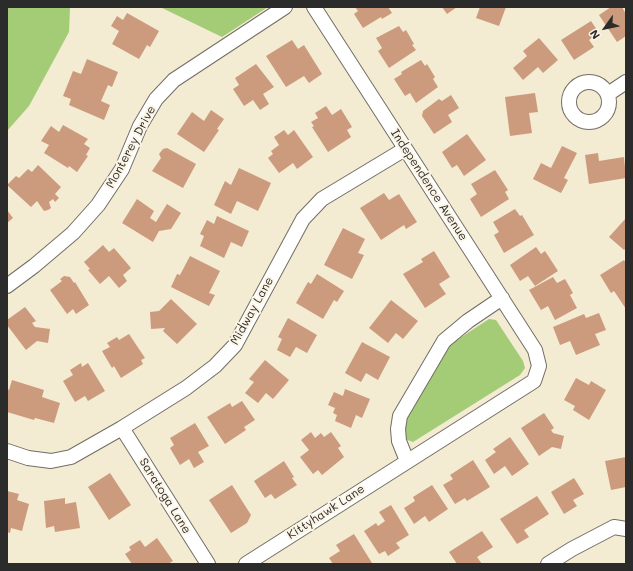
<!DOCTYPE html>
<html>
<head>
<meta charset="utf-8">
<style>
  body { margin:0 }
  #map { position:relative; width:633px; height:571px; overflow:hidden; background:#f3ebd2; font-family:Mali,sans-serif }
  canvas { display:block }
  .frame { position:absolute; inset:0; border:8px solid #2b2b2b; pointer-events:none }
  .north { position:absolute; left:585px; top:8px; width:40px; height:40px; -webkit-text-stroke:3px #fcf5e5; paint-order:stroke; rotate:237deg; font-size:11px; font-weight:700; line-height:16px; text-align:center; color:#2b2b2b }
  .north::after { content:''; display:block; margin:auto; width:14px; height:18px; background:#2b2b2b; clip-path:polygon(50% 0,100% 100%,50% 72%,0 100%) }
</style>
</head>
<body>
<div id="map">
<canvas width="633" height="571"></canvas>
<div class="frame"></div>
<div class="north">N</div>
</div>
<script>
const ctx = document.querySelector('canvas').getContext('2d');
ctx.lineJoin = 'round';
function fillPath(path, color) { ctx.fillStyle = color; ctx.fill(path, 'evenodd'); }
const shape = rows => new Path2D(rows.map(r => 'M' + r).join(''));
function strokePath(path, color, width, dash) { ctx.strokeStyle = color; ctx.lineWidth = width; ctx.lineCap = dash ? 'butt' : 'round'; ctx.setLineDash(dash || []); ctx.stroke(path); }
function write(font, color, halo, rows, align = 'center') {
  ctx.font = font + ' Mali,sans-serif'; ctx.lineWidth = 4; ctx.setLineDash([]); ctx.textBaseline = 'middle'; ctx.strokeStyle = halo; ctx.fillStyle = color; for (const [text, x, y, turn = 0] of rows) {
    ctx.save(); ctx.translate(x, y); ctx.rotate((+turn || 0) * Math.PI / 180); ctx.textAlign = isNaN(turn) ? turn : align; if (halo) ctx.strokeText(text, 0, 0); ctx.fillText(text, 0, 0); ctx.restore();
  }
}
fillPath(shape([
  [7,7,70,7,69,32,29,106,7,131],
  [160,7,268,7,222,37],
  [489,319,496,320,523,361,525,368,520,375,413,442,402,438,402,428,431,370,451,344]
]), '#a4cb76');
fillPath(shape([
  [355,7,388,7,392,13,382,19,381,17,363,28,354,14,358,11],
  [442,7,457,7,447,14],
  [480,7,506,7,499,26,476,18],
  [611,7,622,7,626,14,626,36,617,42,599,15],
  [127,13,159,31,150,47,147,45,139,59,112,44,119,31,111,26,117,16,123,20],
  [591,21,599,33,589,40,594,47,574,60,561,40],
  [399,26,403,32,406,30,414,44,412,45,416,50,389,68,378,51,382,48,376,38],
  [539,38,558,60,543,73,538,67,523,80,513,68,527,56,523,51],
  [292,40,298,49,304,45,322,74,309,83,304,76,286,87,266,56],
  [87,59,118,72,112,87,108,85,101,101,110,105,104,120,69,105,71,99,63,96,73,71,81,74],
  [421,60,425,66,427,64,435,77,433,79,438,87,416,103,410,93,405,96,394,79,402,74,401,72],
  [256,64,274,87,263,94,269,104,260,110,253,100,244,106,233,89,239,85,235,78],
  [535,93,538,112,529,113,532,133,510,136,505,97],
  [451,95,459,108,448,115,452,122,434,134,422,116,423,111,439,99,442,101],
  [326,106,332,115,341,109,352,127,347,130,351,137,328,152,312,127,314,126,311,122,318,118,315,113],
  [211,110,224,119,217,129,219,130,204,152,177,134,192,112,204,121],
  [63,125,88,139,84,144,90,148,86,155,88,156,77,172,69,166,68,168,44,153,49,145,41,141,51,126,59,132],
  [284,130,288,135,294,130,313,157,297,169,293,163,279,173,268,158,273,154,271,151,279,145,274,137],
  [467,134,486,160,464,176,457,165,452,168,442,152],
  [562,146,577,153,564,178,568,180,561,193,533,179,541,163,551,168],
  [167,148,196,164,183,188,152,171,161,158,159,154,163,149],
  [598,153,599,161,624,157,626,178,589,184,585,155],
  [38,165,61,187,55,194,59,198,55,202,53,199,49,202,51,208,48,210,44,211,37,201,31,207,7,185,16,176,19,178,28,169,32,172],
  [239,168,271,183,258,211,237,201,231,214,214,205,225,181,231,185],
  [495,170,508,190,505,192,509,199,481,217,470,199,477,194,471,184],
  [384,193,389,200,399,194,417,222,406,229,404,225,381,240,360,208],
  [137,199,154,211,150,218,156,222,167,204,181,213,171,229,159,231,153,242,122,223],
  [515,209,520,216,522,215,534,235,504,253,494,235,499,232,493,222],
  [7,210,13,218,7,223],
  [217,216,249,231,242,247,231,242,224,258,200,246,204,236,200,234,207,220,214,224],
  [626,218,626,248,624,250,609,237],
  [343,228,365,239,358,253,364,255,352,279,324,265],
  [103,245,109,252,114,248,131,268,123,275,127,281,119,288,109,276,100,284,88,270,90,269,84,262],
  [536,247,541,254,545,251,558,271,535,286,528,276,520,281,510,265],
  [434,251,450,277,439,284,446,294,425,308,403,274,423,262,421,259],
  [190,256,220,271,209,293,215,295,209,306,171,287,177,274,180,275],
  [624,260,626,263,626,309,614,291,611,293,600,275],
  [317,274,344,291,337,302,334,300,323,319,296,303,308,282,311,284],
  [64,276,70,277,74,283,75,282,89,305,76,314,73,309,67,314,50,290,62,281,60,279],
  [553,277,557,283,565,279,573,293,570,295,577,308,555,320,548,306,541,310,529,290],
  [171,299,197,324,177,344,163,331,165,328,151,329,150,312,159,311],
  [391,300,418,321,403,339,396,333,388,343,369,328],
  [25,307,36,321,32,323,35,327,50,329,48,343,37,341,26,350,7,325,7,320],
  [599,313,606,330,595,334,600,345,576,355,570,341,560,345,553,327,584,314,586,318],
  [288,318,317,335,307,353,296,347,290,357,277,350,282,339,278,337],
  [129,334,145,358,141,360,143,364,121,378,114,366,112,368,102,351,110,347,107,343,117,337,119,340],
  [362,342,390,357,378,380,366,373,361,382,345,373],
  [265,360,289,380,273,399,266,393,258,403,245,393,254,382,249,379],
  [81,363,82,367,88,363,105,391,88,401,85,396,75,402,63,381,73,375,70,370],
  [576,378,589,385,591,381,606,390,589,420,573,410,575,406,564,400],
  [12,380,44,390,42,397,60,403,54,423,35,418,34,420,7,412,7,389,9,390],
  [345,389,370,399,362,418,356,415,351,428,335,421,337,415,333,413,335,408,328,405,334,392,343,396],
  [242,401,255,420,244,427,246,430,225,444,207,417,230,403,232,407],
  [544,413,554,428,551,430,553,433,564,436,561,449,552,447,539,456,521,428],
  [195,423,209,446,198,452,204,462,194,468,189,459,180,465,170,448,174,445,170,438],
  [311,432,315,438,321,433,324,437,331,432,341,446,338,448,344,457,322,475,318,470,313,474,300,457,309,450,301,440],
  [510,437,529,464,512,476,505,466,494,474,485,460,496,452,493,449],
  [626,457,626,487,611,490,605,461],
  [473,460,490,487,467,501,465,498,455,504,443,485,453,479,450,475],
  [284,461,294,477,292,478,297,485,275,499,271,494,265,498,254,481],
  [110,473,131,505,109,520,88,487],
  [574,478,584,494,573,500,577,506,564,514,551,492],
  [232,485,251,515,247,523,231,533,209,500],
  [432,485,448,509,429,522,425,516,414,524,404,508,415,501,413,497],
  [7,491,19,494,17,500,29,504,22,531,11,528,10,533,7,532],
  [537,496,549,514,524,530,529,537,517,544,500,519],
  [65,498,65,504,76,502,80,528,55,532,54,526,46,528,44,501],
  [391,505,409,535,396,543,400,548,388,556,385,551,379,554,364,531,376,523,378,526,385,521,379,512],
  [482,531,493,547,477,557,482,564,457,564,449,552],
  [354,534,372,563,333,564,329,558,340,551,336,545],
  [157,538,173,561,168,564,132,564,125,554,131,550,129,547,140,540,145,547]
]), '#cc9b7e');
const minor = shape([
  '569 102a20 20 0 1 1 40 0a20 20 0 1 1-40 0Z',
  [608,94,626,82],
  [7,286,34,266,73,233,98,205,122,169,140,126,156,99,174,80,285,7],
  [122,428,208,564],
  [7,451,28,458,51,461,71,457,122,428,186,388,215,366,235,345,303,219,322,199,405,149],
  [407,461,399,441,398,429,400,416,427,370,444,341,468,321,502,298],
  [246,564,534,381,539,366,535,350,314,7],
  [548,564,572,549,614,527,626,529]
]);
strokePath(minor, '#716e65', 16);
strokePath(minor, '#fff', 14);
write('12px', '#2b2b2b', '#fcf5e5', [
  ["Monterey Drive",131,147,-62],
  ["Independence Avenue",429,185,57],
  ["Midway Lane",252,311,-61],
  ["Saratoga Lane",165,496,58],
  ["Kittyhawk Lane",326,512,-33]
]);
</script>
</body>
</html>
